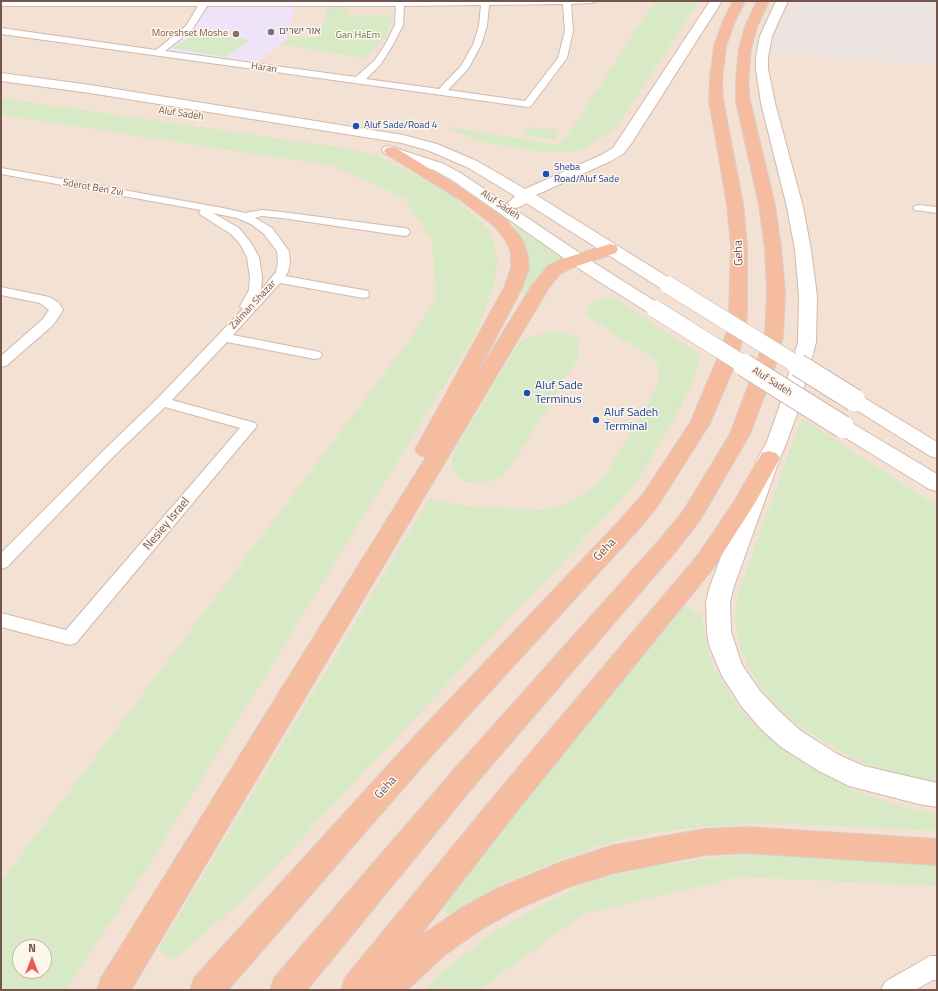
<!DOCTYPE html>
<html>
<head>
<meta charset="utf-8">
<style>
  body { margin:0 }
  #map { position:relative; width:938px; height:991px; overflow:hidden; background:#fcf1e6; font-family:"Titillium Web",sans-serif }
  canvas { display:block }
  .frame { position:absolute; inset:0; border:2px solid #74554b; pointer-events:none }
  .north { position:absolute; left:12px; top:939px; width:40px; height:40px; box-sizing:border-box; background:#fef5ec; border:1px solid #c7b5ac; border-radius:50%; rotate:0deg; font-size:11px; font-weight:700; line-height:16px; text-align:center; color:#74554b }
  .north::after { content:''; display:block; margin:auto; width:14px; height:18px; background:#e25f4f; clip-path:polygon(50% 0,100% 100%,50% 72%,0 100%) }
</style>
</head>
<body>
<div id="map">
<canvas width="938" height="991"></canvas>
<div class="frame"></div>
<div class="north">N</div>
</div>
<script>
const ctx = document.querySelector('canvas').getContext('2d');
ctx.lineJoin = 'round';
function fillPath(path, color) { ctx.fillStyle = color; ctx.fill(path, 'evenodd'); }
const shape = rows => new Path2D(rows.map(r => 'M' + r).join(''));
function strokePath(path, color, width, dash) { ctx.strokeStyle = color; ctx.lineWidth = width; ctx.lineCap = dash ? 'butt' : 'round'; ctx.setLineDash(dash || []); ctx.stroke(path); }
function write(font, color, halo, rows, align = 'center') {
  ctx.font = font + ' "Titillium Web","Noto Sans Hebrew",sans-serif'; ctx.lineWidth = 3; ctx.setLineDash([]); ctx.textBaseline = 'middle'; ctx.strokeStyle = halo; ctx.fillStyle = color; for (const [text, x, y, turn = 0] of rows) {
    ctx.save(); ctx.translate(x, y); ctx.rotate((+turn || 0) * Math.PI / 180); ctx.textAlign = isNaN(turn) ? turn : align; if (halo) ctx.strokeText(text, 0, 0); ctx.fillText(text, 0, 0); ctx.restore();
  }
}
fillPath(shape([
  [1,1,937,1,937,990,1,990],
  [20,947,44,947,44,971,20,971]
]), '#f3e2d4');
fillPath(shape([
  [793,1,937,1,937,66,770,52,778,29]
]), '#ece4e0');
fillPath(shape([
  [209,6,295,6,286,40,253,64,163,52,192,29]
]), '#eee3f8');
fillPath(shape([
  [655,1,699,1,616,128,583,149,566,152,539,152,477,141,443,126,559,145,573,127],
  [329,5,349,5,347,15,393,15,387,35,365,58,282,45,292,37,319,37],
  [198,32,251,40,226,57,172,48],
  [1,98,345,148,378,156,414,174,456,198,490,231,498,262,492,291,477,332,155,855,66,990,1,990,1,882,414,334,436,296,432,241,405,199,374,184,332,166,1,115],
  [20,947,44,947,44,971,20,971],
  [527,127,559,130,554,140,523,135],
  [521,226,566,257,559,261,529,294,517,292,510,227],
  [605,298,618,300,701,355,693,380,678,412,642,474,623,498,245,898,173,960,159,949,429,499,469,506,541,510,562,506,577,499,605,477,657,386,659,373,657,363,643,351,621,339,586,314,588,306,597,300],
  [557,332,567,333,576,337,579,346,579,356,525,444,503,476,493,480,483,483,464,482,457,476,453,470,452,460,454,451,515,349,523,340,545,333],
  [802,418,937,506,937,782,904,776,863,763,837,750,803,728,783,712,766,694,748,666,739,644,735,619,738,593],
  [685,605,702,616,706,646,716,672,737,705,757,727,781,748,821,774,854,791,903,807,937,813,937,831,774,823,700,827,647,834,595,847,550,864,500,885,452,915,437,909],
  [782,852,937,862,937,886,740,877,583,914,479,990,425,990,440,973,493,933,541,905,596,879,650,867,719,857]
]), '#d8e9c5');
const minor = shape([
  [596,1,592,3,571,4,573,31,567,58,531,106,528,107,1,34,1,28,156,50,186,26,198,6,1,6,1,2,596,1],
  [563,4,565,31,558,58,525,101,448,90,468,69,481,45,487,26,489,5,563,4],
  [481,5,479,26,473,45,461,66,439,89,366,79,381,64,394,43,403,25,404,6,481,5],
  [207,6,396,6,395,25,386,43,375,60,356,77,165,51,192,30,207,6],
  [1,168,223,208,245,213,262,210,282,212,404,228,408,229,410,232,408,235,404,236,282,218,262,216,255,218,272,228,289,251,290,263,288,272,285,276,363,290,368,291,369,294,368,297,363,298,280,283,233,335,320,352,322,355,320,358,315,359,227,342,172,400,255,423,257,426,76,643,70,645,1,627,1,613,66,630,240,428,165,407,114,456,7,567,1,569,1,553,104,450,157,399,243,309,240,306,249,290,250,277,247,257,240,244,231,234,201,215,199,213,201,210,1,174,1,168],
  [213,213,237,218,251,224,264,234,277,251,278,263,276,272,261,290,262,277,259,257,251,243,239,228,213,213],
  [919,205,937,207,937,213,915,210,913,208,915,206,919,205],
  [1,287,49,297,59,303,63,310,53,325,6,366,1,367,1,356,43,319,49,310,40,303,1,295,1,287],
  [930,956,937,956,937,980,933,980,915,990,881,990,885,982,930,956]
]);
const secondary = shape([
  [710,1,722,1,631,144,623,154,611,161,536,195,674,281,677,285,674,289,668,290,662,289,526,203,522,206,516,208,510,206,508,203,515,196,467,167,427,150,402,143,90,93,1,81,1,73,90,85,403,135,437,144,477,161,525,189,601,155,613,148,710,1],
  [776,1,788,1,772,36,768,57,768,69,775,103,803,207,811,250,817,296,816,342,798,411,786,444,780,458,733,589,730,603,731,632,742,665,760,691,780,712,801,731,839,755,864,766,937,783,937,807,919,804,849,786,819,771,781,747,760,728,742,707,722,676,709,645,707,632,706,603,709,589,758,458,766,444,778,411,798,342,799,296,795,250,787,207,761,103,756,69,756,57,760,36,776,1],
  [389,146,444,164,462,174,596,264,661,305,664,309,661,313,655,314,649,313,584,272,452,180,434,170,384,153,382,150,384,147,389,146],
  [854,394,861,396,937,442,937,458,930,456,847,404,844,400,847,396,854,394],
  [843,421,850,422,937,474,937,491,929,489,836,432,833,427,836,422,843,421]
]);
const trunk = shape([
  [733,1,745,1,735,21,726,46,722,79,723,100,743,204,747,245,747,314,745,331,736,362,710,423,659,504,637,531,434,753,228,990,190,990,194,978,414,737,621,519,643,494,690,423,716,362,727,331,729,314,731,245,727,204,709,100,710,79,714,46,723,21,733,1],
  [757,1,769,1,757,27,751,49,748,81,750,101,775,205,781,248,785,293,783,337,774,370,750,434,700,520,677,550,478,781,307,990,270,990,274,978,458,765,661,538,684,510,730,434,754,370,765,337,767,293,765,248,759,205,736,101,736,81,739,49,745,27,757,1],
  [391,147,396,148,472,195,506,220,521,238,527,252,529,268,522,288,473,381,531,287,548,266,559,260,610,244,616,245,618,249,616,253,571,268,560,274,548,289,131,990,97,990,101,978,426,457,419,455,415,450,504,288,511,268,511,252,505,239,494,226,462,201,386,154,384,151,386,148,391,147],
  [769,451,776,453,780,458,755,503,714,567,520,807,420,936,460,909,496,889,561,862,614,845,705,829,747,827,937,839,937,865,747,853,705,855,614,873,566,888,518,909,482,929,446,954,407,990,341,990,345,978,500,789,698,555,735,500,762,453,769,451]
]);
strokePath(minor, '#cfb9af', 2);
strokePath(secondary, '#d2b9ad', 2);
strokePath(trunk, '#d8cfcd', 2);
fillPath(minor, '#fff');
fillPath(secondary, '#fff');
fillPath(trunk, '#f6bca0');
const secondaryBridgeFar1 = shape([
  [668,285,799,366],
  [655,309,746,366]
]);
const secondaryBridge = shape([
  [744,365,843,427],
  [798,365,854,400]
]);
strokePath(secondaryBridgeFar1, '#d2b9ad', 18, []);
strokePath(secondaryBridge, '#d2b9ad', 24, []);
strokePath(secondaryBridgeFar1, '#fff', 17);
strokePath(secondaryBridge, '#fff', 22);
for (const [x, y, r, color] of [
  [271,32,4,"#6b7280"],
  [236,34,4,"#8d6e63"],
  [356,126,4,"#1a4fb4"],
  [546,174,4,"#1a4fb4"],
  [527,393,4,"#1a4fb4"],
  [596,420,4,"#1a4fb4"]
]) { const dot = new Path2D(); dot.arc(x, y, r, 0, 2 * Math.PI); ctx.fillStyle = color; ctx.fill(dot); strokePath(dot, '#fef5ec', 1.5); }
write('10px', '#5b616d', '#fef5ec', [
  ["אור ישרים",279,32]
], 'left');
write('10px', '#785e54', '#fef5ec', [
  ["Moreshset Moshe",228,34]
], 'right');
write('10px', '#5a7943', '#fef5ec', [
  ["Gan HaEm",358,36]
]);
write('10px', '#74554b', '#fef5ec', [
  ["Harari",264,68,8],
  ["Aluf Sadeh",181,114,9],
  ["Sderot Ben Zvi",93,188,10],
  ["Aluf Sadeh",500,205,34],
  ["Zalman Shazar",253,305,-47],
  ["Aluf Sadeh",772,382,32]
]);
write('10px', '#164399', '#fef5ec', [
  ["Aluf Sade/Road 4",364,126],
  ["Sheba",554,168],
  ["Road/Aluf Sade",554,180]
], 'left');
write('12px', '#74554b', '#fef5ec', [
  ["Geha",739,253,-92],
  ["Nesiey Israel",167,524,-50],
  ["Geha",605,550,-47],
  ["Geha",386,788,-48]
]);
write('12px', '#164399', '#fef5ec', [
  ["Aluf Sade",535,386],
  ["Terminus",535,400],
  ["Aluf Sadeh",604,413],
  ["Terminal",604,427]
], 'left');
</script>
</body>
</html>
